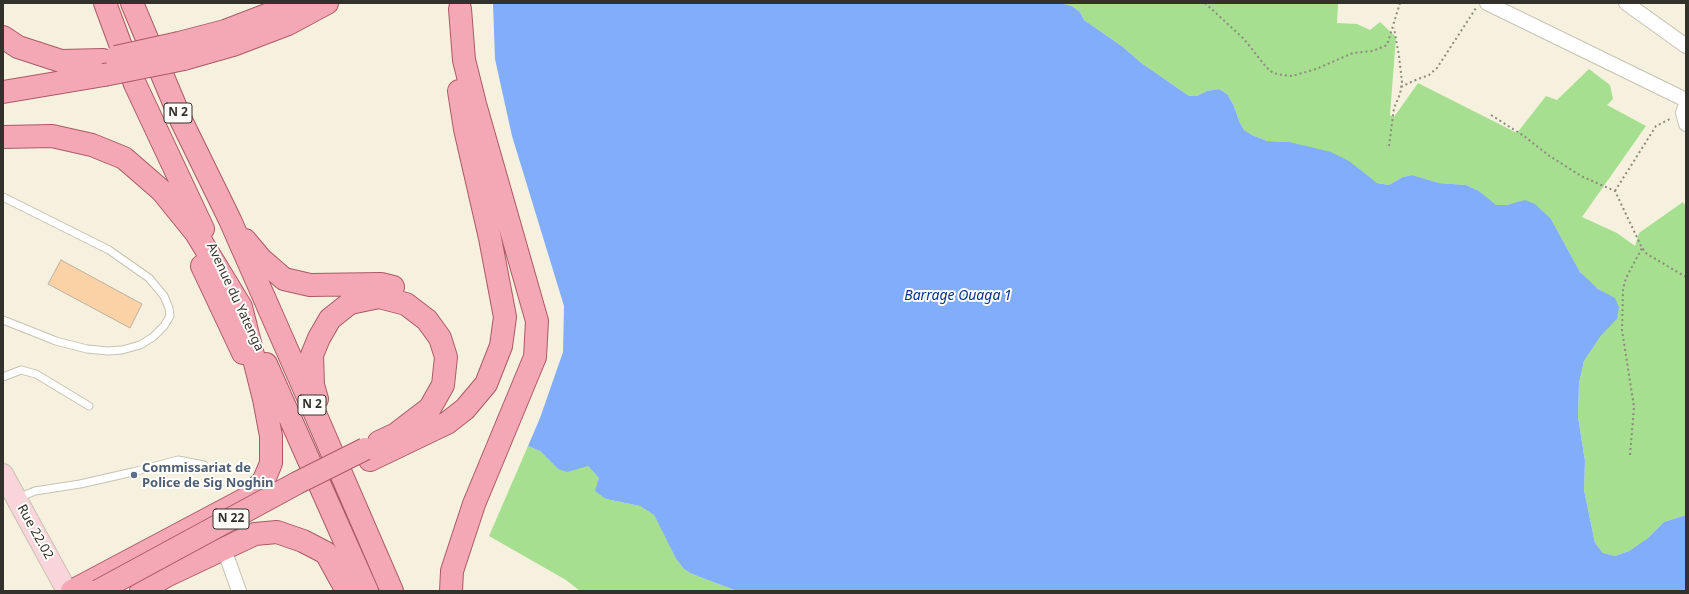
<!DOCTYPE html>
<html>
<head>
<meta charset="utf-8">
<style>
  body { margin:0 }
  #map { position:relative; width:1689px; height:594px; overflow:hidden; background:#f6f1df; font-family:"Noto Sans",sans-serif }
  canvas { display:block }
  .frame { position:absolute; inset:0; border:4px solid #33312b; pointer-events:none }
</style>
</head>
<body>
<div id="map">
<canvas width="1689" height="594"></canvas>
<div class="frame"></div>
</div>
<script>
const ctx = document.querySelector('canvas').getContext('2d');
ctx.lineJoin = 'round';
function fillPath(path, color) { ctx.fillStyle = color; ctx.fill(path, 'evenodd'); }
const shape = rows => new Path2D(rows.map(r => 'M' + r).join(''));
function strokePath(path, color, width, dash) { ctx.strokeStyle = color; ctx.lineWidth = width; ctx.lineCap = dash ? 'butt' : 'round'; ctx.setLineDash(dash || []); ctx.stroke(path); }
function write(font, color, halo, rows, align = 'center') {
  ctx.font = font + ' "Noto Sans",sans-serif'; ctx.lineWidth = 4; ctx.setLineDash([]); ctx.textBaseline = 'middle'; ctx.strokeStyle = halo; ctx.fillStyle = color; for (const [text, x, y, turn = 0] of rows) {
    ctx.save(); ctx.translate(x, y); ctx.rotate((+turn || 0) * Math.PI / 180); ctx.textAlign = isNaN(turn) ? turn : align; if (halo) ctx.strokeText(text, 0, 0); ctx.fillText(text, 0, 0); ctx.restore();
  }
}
fillPath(shape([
  [1060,3,1338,3,1337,23,1357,24,1370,30,1380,22,1396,37,1390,115,1394,117,1418,83,1517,133,1546,96,1557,100,1589,69,1610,85,1613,99,1607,105,1646,126,1582,217,1617,233,1635,246,1639,233,1683,202,1686,207,1686,515,1664,522,1648,538,1629,551,1615,556,1603,553,1595,543,1584,490,1585,461,1578,417,1579,383,1584,361,1600,337,1617,319,1605,294,1588,281,1580,272,1551,219,1515,203,1507,205,1495,205,1479,191,1466,185,1439,183,1412,175,1403,177,1389,185,1377,183,1368,177,1289,142,1267,141,1252,135,1244,130,1240,123,1233,104,1227,94,1219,89,1207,91,1197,96,1189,96,1140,62,1123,47,1084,20,1080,12,1072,6],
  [528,446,540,451,558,469,588,466,599,478,606,499,640,506,654,515,676,559,684,569,692,574,737,591,580,591,566,580,489,536]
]), '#a6df8f');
fillPath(shape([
  [493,3,1064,4,1072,6,1080,12,1084,20,1123,47,1140,62,1189,96,1197,96,1207,91,1219,89,1227,94,1233,104,1240,123,1244,130,1252,135,1267,141,1289,142,1331,152,1349,161,1377,183,1389,185,1403,177,1412,175,1439,183,1466,185,1479,191,1496,205,1507,205,1525,200,1535,204,1551,219,1580,272,1598,289,1615,298,1619,307,1617,319,1600,337,1584,361,1579,383,1578,417,1585,461,1584,490,1595,543,1603,553,1615,556,1629,551,1648,538,1664,522,1686,515,1686,591,737,591,692,574,684,569,676,559,654,515,640,506,606,499,595,491,599,478,588,466,567,472,558,469,540,451,528,446,540,418,563,352,564,306,512,136,495,59]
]), '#82adfb');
const building = shape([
  [61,260,142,304,130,328,48,284,61,260]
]);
fillPath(building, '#fbd2a6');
strokePath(building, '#bcafa2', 1);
const lane = shape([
  [3,197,109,250,149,278,164,296,169,308,170,316,164,326,153,337,140,345,122,350,108,351,87,349,56,341,3,320],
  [3,377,21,370,36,374,89,406],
  [18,498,35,491,80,484,133,472,178,460,204,465]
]);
const street = shape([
  [1487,3,1686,100],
  [1626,3,1686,46],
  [1686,104,1683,113,1686,124],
  [224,549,239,591]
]);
const secondary = shape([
  [3,474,67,591]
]);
const primary = shape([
  [105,3,135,84,203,229],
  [132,3,182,122,230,220,311,404,392,591],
  [3,37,18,47,61,61,103,60],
  [179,43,225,31,285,8,293,3],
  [184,59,233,45,288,24,327,3],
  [3,92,104,75],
  [3,137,52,136,92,145,124,158,162,191,196,233,241,307,264,399,271,436,271,463,264,480,249,497,72,591],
  [245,240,261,259,284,279,310,285,381,284,393,287],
  [202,266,243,353],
  [266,364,367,591],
  [317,399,313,385,312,355,319,338,330,319,350,303,379,297,406,304,427,320,440,338,446,357,443,385,430,408,396,434,379,442],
  [370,460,447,423,465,409,486,384,501,346,505,317,490,238,465,129,459,91],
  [141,591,166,576,255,534,277,532,303,541,326,553,347,591],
  [451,591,452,571,474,504,535,357,537,321,475,104,464,60,460,9]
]);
strokePath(lane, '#c7c2b1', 9);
strokePath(street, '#c7c2b1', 16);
strokePath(secondary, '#c7c2b1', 22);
strokePath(primary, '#ac5966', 24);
strokePath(shape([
  [1205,3,1244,39,1266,67,1273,73,1282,75,1292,76,1316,69,1353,53,1373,51,1387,45,1400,3],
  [1401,87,1413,81,1429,75,1437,68,1476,8],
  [1491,115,1524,136,1548,155,1581,176,1615,191,1642,248,1647,254,1686,277],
  [1389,146,1394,108,1400,94,1402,82,1399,56,1394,28],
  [1615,191,1656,126,1672,118],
  [1630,455,1634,407,1622,330,1623,289,1626,278,1642,248]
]), '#8d8a7e', 2, [2, 3]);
strokePath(lane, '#fff', 7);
strokePath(street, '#fff', 14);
strokePath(secondary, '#fad4db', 20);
strokePath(primary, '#f4a8b6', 22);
const primaryBridge = shape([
  [116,57,179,43],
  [104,75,184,59],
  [98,591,297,483,365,449]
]);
strokePath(primaryBridge, '#ac5966', 24, []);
strokePath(primaryBridge, '#f4a8b6', 22);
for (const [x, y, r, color] of [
  [134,475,4,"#5c6f8a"]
]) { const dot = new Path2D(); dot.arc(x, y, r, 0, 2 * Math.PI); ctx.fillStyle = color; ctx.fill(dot); strokePath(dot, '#fffefa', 1.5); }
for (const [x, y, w] of [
  [178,113,28],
  [312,405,28],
  [231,519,36]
]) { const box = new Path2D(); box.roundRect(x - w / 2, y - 10, w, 20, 3); ctx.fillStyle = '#fffefa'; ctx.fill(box); strokePath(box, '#33312b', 1); }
write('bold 12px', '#33312b', null, [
  ["N 2",178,113],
  ["N 2",312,405],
  ["N 22",231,519]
]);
write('13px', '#33312b', '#fffefa', [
  ["Avenue du Yatenga",235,297,65],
  ["Rue 22.02",35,532,61]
]);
write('bold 13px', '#4e5e75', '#fffefa', [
  ["Commissariat de",142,468],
  ["Police de Sig Noghin",142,483]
], 'left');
write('italic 14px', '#05328a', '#fffefa', [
  ["Barrage Ouaga 1",958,296]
]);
</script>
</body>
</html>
